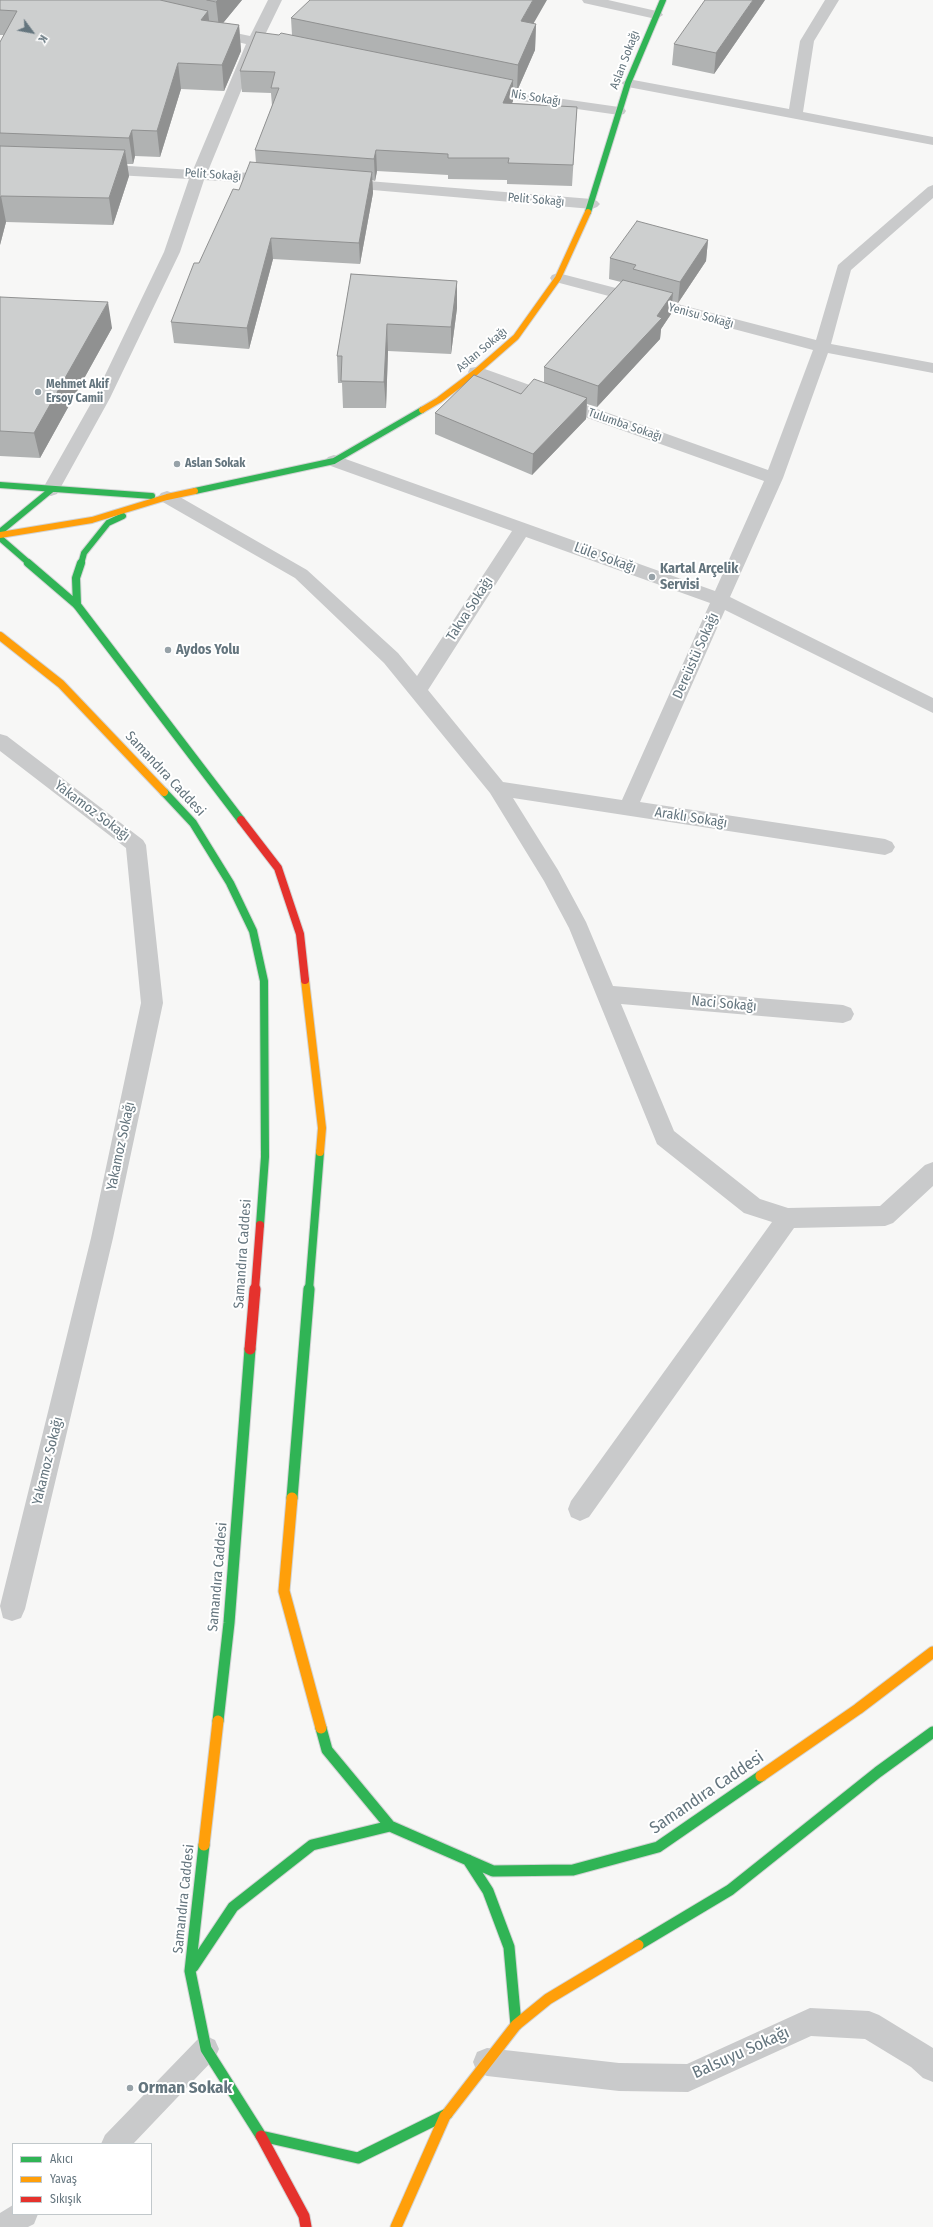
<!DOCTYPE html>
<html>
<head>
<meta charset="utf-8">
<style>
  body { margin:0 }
  #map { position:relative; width:933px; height:2227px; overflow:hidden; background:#f7f7f6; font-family:"Fira Sans Condensed",sans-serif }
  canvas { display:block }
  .legend { position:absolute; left:12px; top:2143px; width:140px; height:72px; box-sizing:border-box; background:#fff; border:1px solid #c1c8cb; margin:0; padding:5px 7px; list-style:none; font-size:12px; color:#64757e }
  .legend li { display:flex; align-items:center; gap:8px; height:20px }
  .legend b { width:20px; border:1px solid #c1c8cb }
  .north { position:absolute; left:12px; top:12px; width:40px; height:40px; -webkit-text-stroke:3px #fff; paint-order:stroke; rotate:122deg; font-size:11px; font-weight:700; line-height:16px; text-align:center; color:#64757e }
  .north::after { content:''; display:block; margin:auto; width:14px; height:18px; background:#64757e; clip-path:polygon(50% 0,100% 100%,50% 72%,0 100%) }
</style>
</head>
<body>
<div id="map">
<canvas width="933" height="2227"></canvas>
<ul class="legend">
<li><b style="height:5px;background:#30b455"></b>Akıcı</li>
<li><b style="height:5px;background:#ff9f0a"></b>Yavaş</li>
<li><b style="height:5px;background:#e5322d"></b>Sıkışık</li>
</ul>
<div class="north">K</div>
</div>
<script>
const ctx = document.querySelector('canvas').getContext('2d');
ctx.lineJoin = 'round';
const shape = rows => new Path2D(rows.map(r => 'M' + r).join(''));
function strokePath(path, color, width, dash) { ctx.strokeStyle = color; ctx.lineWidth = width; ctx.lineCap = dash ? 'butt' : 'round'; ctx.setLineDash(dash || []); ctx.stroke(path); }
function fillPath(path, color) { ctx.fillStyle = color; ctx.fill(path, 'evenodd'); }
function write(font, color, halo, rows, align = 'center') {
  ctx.font = font + ' "Fira Sans Condensed",sans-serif'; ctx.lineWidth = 4; ctx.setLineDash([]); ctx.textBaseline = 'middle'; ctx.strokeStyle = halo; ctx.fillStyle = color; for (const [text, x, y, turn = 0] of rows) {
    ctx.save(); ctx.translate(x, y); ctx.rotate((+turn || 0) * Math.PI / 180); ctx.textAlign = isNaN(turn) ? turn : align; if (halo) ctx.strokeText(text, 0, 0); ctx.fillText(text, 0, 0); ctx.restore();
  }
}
const fastFar2 = shape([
  [588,212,628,83,663,0],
  [0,485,152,496],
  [195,491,334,461,422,410],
  [0,532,51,490],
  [0,538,30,564],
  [81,564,84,553,108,523,123,516]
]);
const fastFar1 = shape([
  [28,563,77,605,241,820],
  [77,605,76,578,81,563],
  [164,792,193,823,230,883,253,931,264,981,265,1157,260,1225],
  [309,1290,320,1152]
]);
const fast = shape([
  [292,1498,309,1289],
  [218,1721,229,1623,250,1349],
  [321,1728,327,1750,390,1826,493,1871,573,1870,658,1847,761,1776],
  [204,1845,190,1971,206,2049,261,2136,358,2158,447,2114],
  [468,1860,488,1891,509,1947,516,2025],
  [638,1945,730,1890,878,1772,933,1732],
  [193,1967,233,1907,312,1845,390,1826]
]);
const slowFar2 = shape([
  [422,410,439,400,476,372,516,337,558,278,588,212],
  [0,535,92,520,167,497,195,491]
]);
const slowFar1 = shape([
  [0,636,61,684,164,792],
  [305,980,322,1128,320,1152]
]);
const slow = shape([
  [292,1498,284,1591,321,1728],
  [761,1776,858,1709,933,1652],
  [204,1845,218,1721],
  [447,2114,516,2025,548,1999,638,1945],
  [396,2227,445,2116]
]);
const jamFar1 = shape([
  [241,820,278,868,300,934,305,980],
  [255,1290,260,1225]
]);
const jam = shape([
  [250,1349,255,1289],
  [261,2136,304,2216,306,2227]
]);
strokePath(fastFar2, '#d2d3d4', 8);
strokePath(fastFar1, '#d2d3d4', 10);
strokePath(fast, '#d2d3d4', 13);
strokePath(slowFar2, '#d2d3d4', 8);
strokePath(slowFar1, '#d2d3d4', 10);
strokePath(slow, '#d2d3d4', 13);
strokePath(jamFar1, '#d2d3d4', 10);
strokePath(jam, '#d2d3d4', 13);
fillPath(shape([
  [206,2036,215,2040,219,2049,215,2058,133,2144,101,2144,105,2135,197,2040,206,2036],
  [13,2205,13,2214,38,2214,34,2224,28,2227,0,2227,0,2213,13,2205]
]), '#c9cacb');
fillPath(shape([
  [268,0,282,0,263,39,287,45,289,48,282,52,259,47,208,171,274,174,279,176,282,179,279,182,274,184,204,180,180,252,110,398,57,494,51,496,45,494,42,490,94,398,164,252,189,179,97,174,92,172,89,169,92,166,97,164,193,170,246,44,207,35,205,32,212,28,250,36,268,0],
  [582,0,608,0,661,12,663,15,656,19,584,3,582,0],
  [825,0,839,0,814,41,803,112,933,137,933,145,628,87,621,83,628,79,789,109,800,41,825,0],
  [484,85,521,93,619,107,624,108,626,111,624,114,619,115,521,101,479,92,477,89,484,85],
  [343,179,592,199,597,201,600,204,597,207,592,209,338,187,335,184,338,181,343,179],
  [933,185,933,198,851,270,831,344,933,363,933,373,828,353,783,478,730,597,933,698,933,713,725,610,640,802,885,839,892,842,895,847,892,852,885,855,513,798,558,870,586,922,613,986,843,1005,851,1008,854,1014,851,1020,843,1023,621,1004,674,1131,760,1199,788,1208,880,1206,925,1165,933,1162,933,1186,893,1223,885,1226,794,1228,589,1517,580,1521,571,1517,568,1509,571,1501,772,1222,744,1213,657,1144,569,928,544,881,490,793,384,663,295,578,161,501,158,497,161,493,167,491,173,493,307,570,398,653,417,676,512,531,328,465,325,461,328,457,334,455,340,457,715,591,764,481,470,376,468,372,470,368,476,367,482,368,768,470,813,350,552,281,550,278,552,275,558,273,816,340,838,265,928,187,933,185],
  [526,537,710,603,622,800,503,782,428,690,526,537],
  [0,734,7,736,143,840,146,845,163,1003,113,1238,25,1609,21,1618,12,1621,3,1618,0,1606,91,1238,141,1003,126,848,0,751,0,734],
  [810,2008,869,2011,879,2015,933,2048,933,2082,923,2078,911,2067,865,2039,811,2036,688,2092,619,2091,487,2076,477,2072,473,2062,477,2052,487,2048,619,2063,687,2064,810,2008]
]), '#c9cacb');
strokePath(fastFar2, '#30b455', 6);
strokePath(fastFar1, '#30b455', 8);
strokePath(fast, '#30b455', 11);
strokePath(slowFar2, '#ff9f0a', 6);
strokePath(slowFar1, '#ff9f0a', 8);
strokePath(slow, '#ff9f0a', 11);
strokePath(jamFar1, '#e5322d', 8);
strokePath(jam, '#e5322d', 11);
fillPath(shape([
  [0,0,242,0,223,23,239,25,241,51,224,91,181,89,160,157,135,156,133,164,127,164,129,176,113,225,6,222,0,245,0,42,4,35,0,35],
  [765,0,714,74,672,65,674,44],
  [291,18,536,24,535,50,517,91,513,90,513,101,512,103,577,107,572,186,507,184,507,180,448,179,448,175,377,171,375,181,372,180,373,193,360,264,273,259,249,349,174,343,171,322,199,263,239,190,256,163,255,150,272,106,271,93,242,92,240,71,279,35,292,35],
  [708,240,706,261,678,303,672,301,671,314,661,329,660,339,597,407,587,404,586,419,532,475,435,434,435,413,521,394,544,383,544,367,621,282,609,279,610,258],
  [351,274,457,281,457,308,451,354,388,351,386,408,343,408,342,383,338,383,337,356],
  [0,297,112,328,40,458,0,456]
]), '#b0b2b2');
fillPath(shape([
  [218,0,242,0,219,28,216,2],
  [533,0,547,0,520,47,521,21],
  [753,0,765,0,714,74,716,53],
  [208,11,211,37,201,20],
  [536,24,535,50,517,91,518,65],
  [239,25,241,51,224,91,222,65],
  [178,63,181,89,160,157,157,131],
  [513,80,513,101,503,124,503,103],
  [132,130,135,156,133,164,129,138],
  [125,150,129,176,113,225,109,198],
  [376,150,377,171,375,181,374,159],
  [372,172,373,193,360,264,359,243],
  [1,196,6,222,0,245,0,199],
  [271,238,273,259,249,349,247,328],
  [708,240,706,261,678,303,680,282],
  [457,281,457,308,451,354,451,327],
  [673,293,671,314,661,329,660,339,597,407,598,386],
  [108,302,112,328,40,458,34,433],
  [387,324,388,351,386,408,384,382],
  [587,398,586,419,532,475,533,454]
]), '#909191');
const building = shape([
  [0,0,160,0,208,11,201,20,239,25,222,65,178,63,157,131,132,130,129,138,0,133,0,42,17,11,0,10,0,0],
  [207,0,218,0,216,2,207,0],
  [310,0,533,0,521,21,536,24,518,65,291,18,310,0],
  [705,0,753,0,716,53,674,44,705,0],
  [256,32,279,35,281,33,513,80,503,103,577,107,573,165,508,163,509,158,448,158,448,154,376,150,374,159,255,150,279,88,271,88,275,72,240,71,256,32],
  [0,146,125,150,109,198,1,196,0,199,0,146],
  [250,162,372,172,359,243,271,238,247,328,171,322,194,263,199,263,233,189,239,190,250,162],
  [637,221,708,240,680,282,633,269,636,265,610,258,637,221],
  [351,274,457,281,451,327,387,324,384,382,341,381,342,356,337,356,351,274],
  [623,280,673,293,657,316,662,318,598,386,544,367,623,280],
  [0,297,108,302,34,433,0,431,0,297],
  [474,375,521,394,534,379,587,398,533,454,435,413,474,375]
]);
fillPath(building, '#cdcfcf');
strokePath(building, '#909191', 1);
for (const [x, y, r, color] of [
  [38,392,4,"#97a2a8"],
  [177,464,4,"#97a2a8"],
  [652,577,4,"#97a2a8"],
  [168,650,4,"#97a2a8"],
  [130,2088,4,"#97a2a8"]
]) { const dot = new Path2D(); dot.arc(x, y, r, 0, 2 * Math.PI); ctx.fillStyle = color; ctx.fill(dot); strokePath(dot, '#fff', 1.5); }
write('12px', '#64757e', '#fff', [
  ["Aslan Sokağı",625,60,-69],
  ["Nis Sokağı",536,98,9],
  ["Pelit Sokağı",213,175,4],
  ["Pelit Sokağı",536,200,5],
  ["Yenisu Sokağı",701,316,15],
  ["Aslan Sokağı",482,350,-40],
  ["Tulumba Sokağı",625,425,19]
]);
write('bold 12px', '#64757e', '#fff', [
  ["Mehmet Akif",46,385],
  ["Ersoy Camii",46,399],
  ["Aslan Sokak",185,464]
], 'left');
write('14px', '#64757e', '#fff', [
  ["Lüle Sokağı",605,558,20],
  ["Takva Sokağı",470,609,-57],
  ["Dereüstü Sokağı",696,656,-66],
  ["Samandıra Caddesi",165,774,47],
  ["Yakamoz Sokağı",92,811,37],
  ["Araklı Sokağı",691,818,9],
  ["Naci Sokağı",724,1004,5],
  ["Yakamoz Sokağı",121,1146,-78],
  ["Samandıra Caddesi",243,1254,-86],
  ["Yakamoz Sokağı",48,1461,-76],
  ["Samandıra Caddesi",218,1577,-85],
  ["Samandıra Caddesi",184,1899,-84]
]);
write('bold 14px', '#64757e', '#fff', [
  ["Kartal Arçelik",660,569],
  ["Servisi",660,585],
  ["Aydos Yolu",176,650]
], 'left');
write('17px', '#64757e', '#fff', [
  ["Samandıra Caddesi",707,1793,-34],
  ["Balsuyu Sokağı",741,2053,-24]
]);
write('bold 17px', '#64757e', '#fff', [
  ["Orman Sokak",138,2088]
], 'left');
</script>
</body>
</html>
